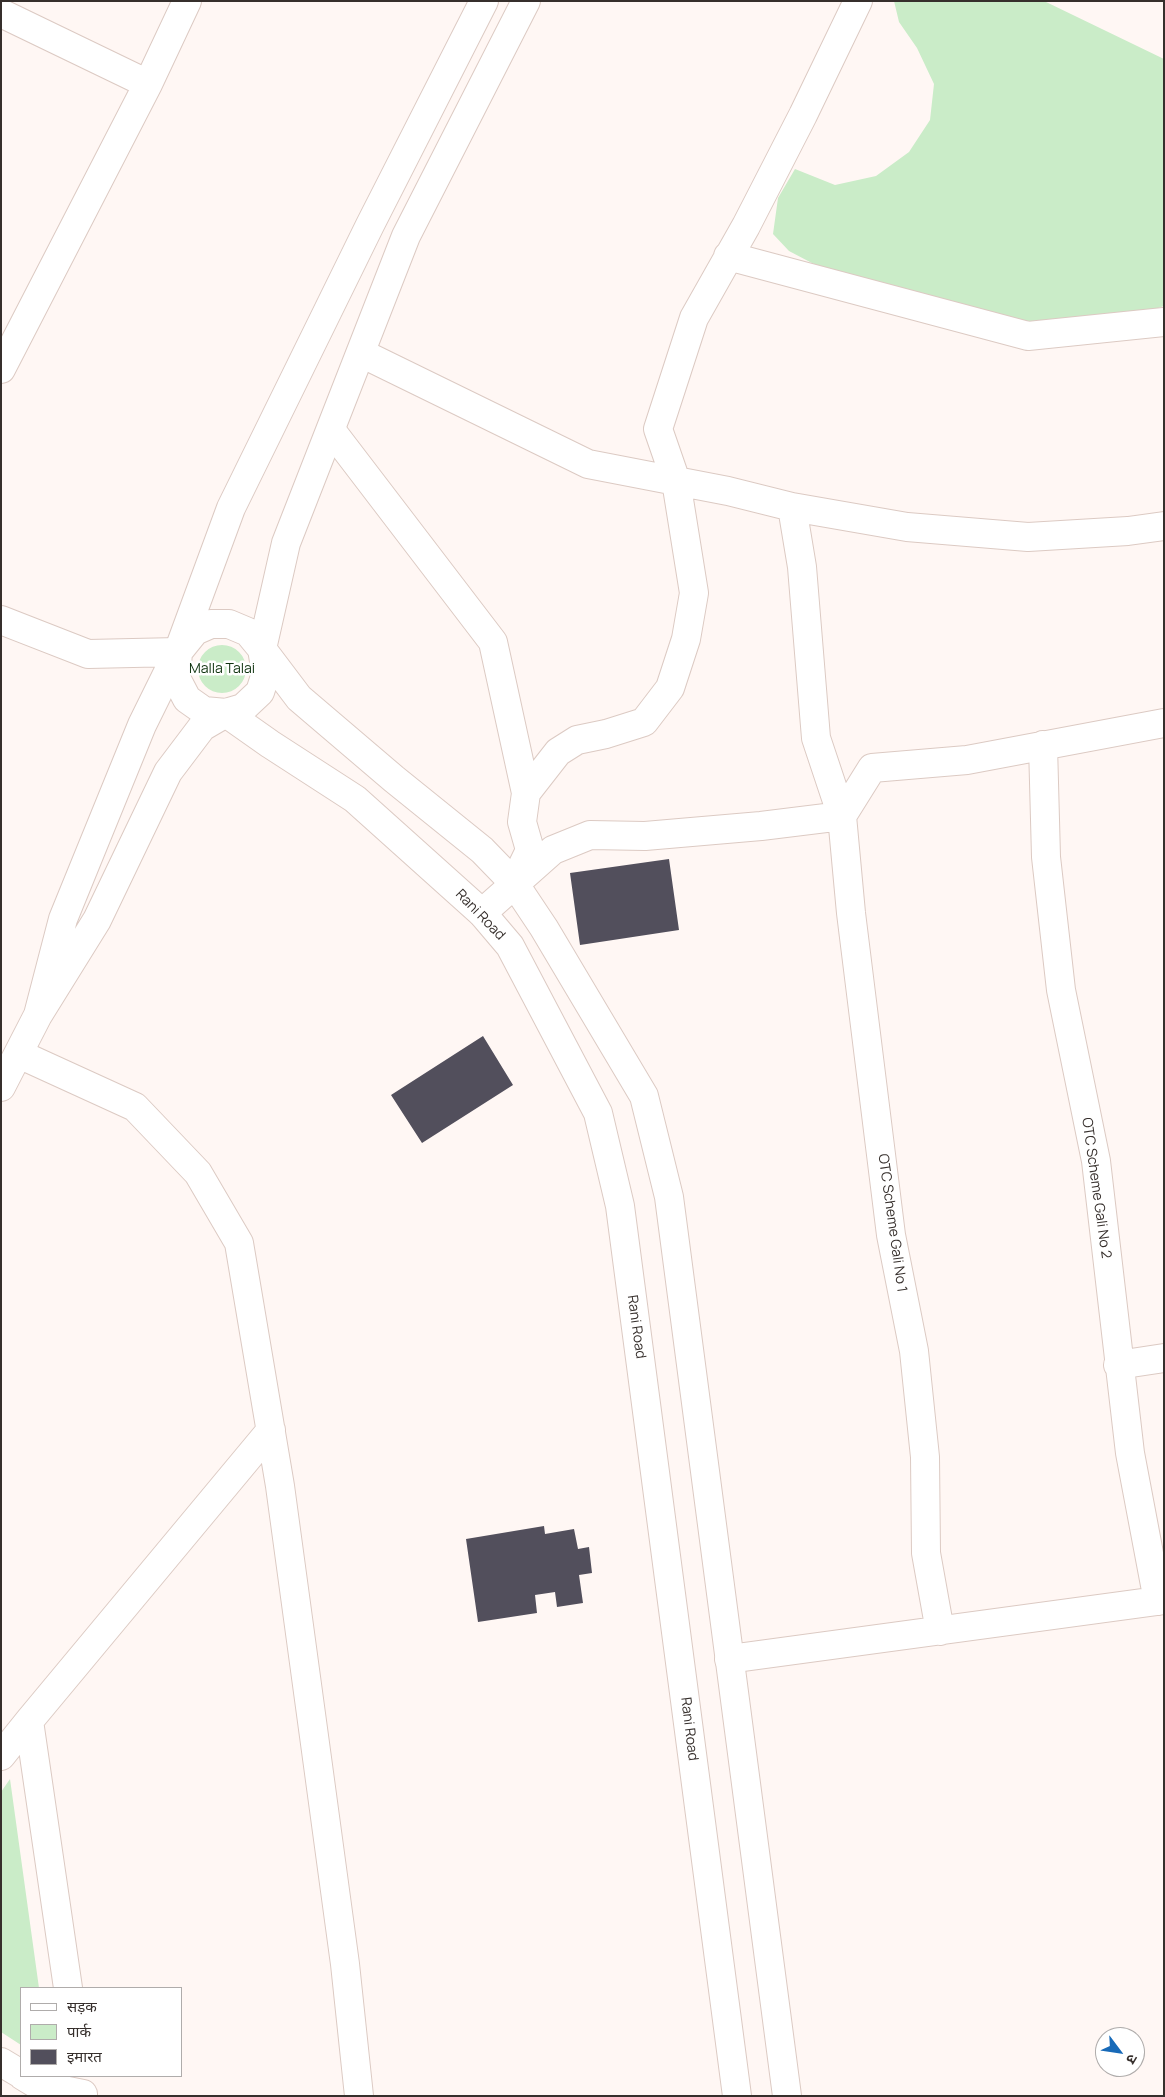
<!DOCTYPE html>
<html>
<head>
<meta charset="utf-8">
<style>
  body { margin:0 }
  #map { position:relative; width:1165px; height:2097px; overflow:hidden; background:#fff7f4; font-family:Manrope,"Noto Sans Devanagari",sans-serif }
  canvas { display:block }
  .frame { position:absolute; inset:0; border:2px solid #362f2c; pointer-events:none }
  .legend { position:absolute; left:20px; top:1987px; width:162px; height:90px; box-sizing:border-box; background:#fff; border:1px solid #afacab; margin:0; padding:6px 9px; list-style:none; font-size:15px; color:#362f2c }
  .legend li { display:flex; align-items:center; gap:10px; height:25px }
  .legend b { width:25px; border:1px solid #afacab }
  .north { position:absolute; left:1095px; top:2027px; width:50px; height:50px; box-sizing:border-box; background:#fff; border:1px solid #afacab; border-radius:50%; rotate:121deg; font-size:14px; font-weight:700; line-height:20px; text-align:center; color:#362f2c }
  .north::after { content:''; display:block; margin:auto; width:18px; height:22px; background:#186ab8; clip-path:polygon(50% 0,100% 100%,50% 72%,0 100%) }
</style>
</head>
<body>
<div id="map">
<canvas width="1165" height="2097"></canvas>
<div class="frame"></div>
<ul class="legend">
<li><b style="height:6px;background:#fff"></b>सड़क</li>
<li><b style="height:14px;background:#caecc8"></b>पार्क</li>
<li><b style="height:14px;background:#524f5c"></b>इमारत</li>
</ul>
<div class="north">उ</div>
</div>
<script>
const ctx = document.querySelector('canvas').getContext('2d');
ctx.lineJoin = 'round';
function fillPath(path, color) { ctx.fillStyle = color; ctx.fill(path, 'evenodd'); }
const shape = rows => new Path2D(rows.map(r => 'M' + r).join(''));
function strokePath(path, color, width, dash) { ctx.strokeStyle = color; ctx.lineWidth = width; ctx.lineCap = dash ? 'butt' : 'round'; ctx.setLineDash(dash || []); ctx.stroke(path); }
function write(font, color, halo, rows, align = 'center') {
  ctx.font = font + ' Manrope,sans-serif'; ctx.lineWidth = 5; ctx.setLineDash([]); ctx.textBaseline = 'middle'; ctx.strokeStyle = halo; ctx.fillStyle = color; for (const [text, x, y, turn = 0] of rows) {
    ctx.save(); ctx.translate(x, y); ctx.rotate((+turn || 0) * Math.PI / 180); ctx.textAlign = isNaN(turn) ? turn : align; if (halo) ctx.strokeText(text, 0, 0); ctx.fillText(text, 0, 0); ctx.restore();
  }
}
fillPath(shape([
  [894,1,1044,1,1164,59,1164,306,1120,321,1051,328,848,282,789,251,773,234,778,198,795,169,835,185,876,176,909,152,930,120,934,84,917,48,899,22],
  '198 669a24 24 0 1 1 48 0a24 24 0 1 1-48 0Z',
  [10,1779,39,1988,21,1988,21,2045,1,2032,1,1792]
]), '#caecc8');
fillPath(shape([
  [669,859,679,930,580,945,570,873],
  [483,1036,513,1085,422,1143,391,1095],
  [544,1526,545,1534,574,1529,578,1549,589,1547,592,1573,579,1575,583,1603,557,1607,555,1592,535,1595,537,1613,478,1622,466,1539]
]), '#524f5c');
const minor = shape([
  [858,1,803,115,746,226,694,318,658,429,676,481,728,491,792,507,802,567,816,738,842,816,851,913,891,1235,914,1351,925,1457,926,1553,940,1631],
  [1,13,148,84],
  [728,256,1028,336,1164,322],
  [361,353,588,464,676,481,694,593,686,639,670,688,644,722,606,734,577,740,558,752,526,793,522,822,530,850,514,883],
  [1,369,148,84,187,1],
  [331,430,493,642,526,793],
  [792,507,907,527,1028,537,1128,531,1164,526],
  [1,620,88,654,178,652,142,725,63,919,38,1015],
  [1043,745,1046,857,1061,990,1096,1161,1130,1453,1158,1601],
  [482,913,553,850,590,835,645,836,761,826,842,816,872,768,967,760,1164,723],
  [19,1054,135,1107,198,1173,239,1243,280,1486,345,1964,359,2096],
  [1,1087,38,1015,97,920,168,772,202,727,226,713],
  [1118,1365,1164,1358],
  [729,1659,1164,1600],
  [1,1756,29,1721],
  [68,1988,29,1721,271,1430],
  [1,2062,21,2074],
  [23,2076,38,2085,83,2094]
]);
const highway = shape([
  [526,1,406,236,286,543,262,649,299,698,394,779,482,850,514,883,544,928,644,1096,669,1197,787,2096],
  [178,652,195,631,211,624,229,624,248,632,262,649,266,673,260,692,243,708,226,713,204,711,187,699,176,678,178,652,231,508,370,225,484,1],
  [226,713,270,744,355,799,482,913,510,946,598,1113,620,1206,737,2096]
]);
strokePath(minor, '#dccac3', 30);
strokePath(highway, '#dccac3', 30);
strokePath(minor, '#fff', 28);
strokePath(highway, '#fff', 28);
write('14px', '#0f330f', '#fff', [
  ["Malla Talai",222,669]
]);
write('14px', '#362f2c', '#fff', [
  ["Rani Road",480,915,46],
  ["OTC Scheme Gali No 2",1096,1188,82],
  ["OTC Scheme Gali No 1",892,1223,82],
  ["Rani Road",636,1327,82],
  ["Rani Road",689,1729,83]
]);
</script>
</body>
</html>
